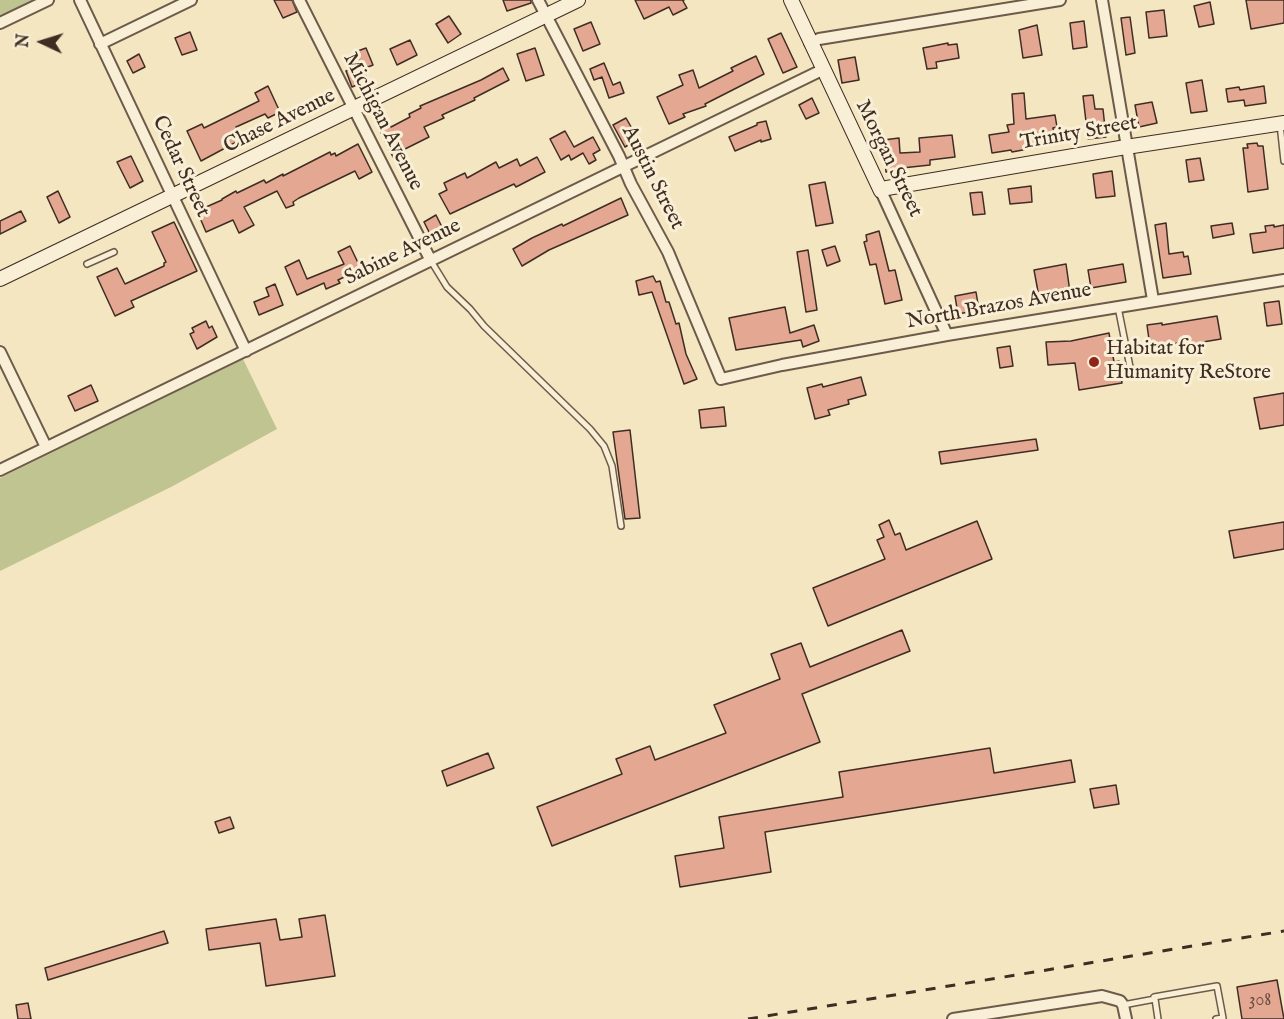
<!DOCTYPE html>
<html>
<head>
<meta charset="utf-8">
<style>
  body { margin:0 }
  #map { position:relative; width:1284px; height:1019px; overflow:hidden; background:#f4e6c0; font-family:"IM FELL English",serif }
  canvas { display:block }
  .north { position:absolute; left:12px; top:12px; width:60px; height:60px; -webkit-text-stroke:4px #f8efd6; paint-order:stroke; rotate:274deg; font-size:16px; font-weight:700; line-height:24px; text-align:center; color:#3f2d23 }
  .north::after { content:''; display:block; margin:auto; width:21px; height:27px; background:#3f2d23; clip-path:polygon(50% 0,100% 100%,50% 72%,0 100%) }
</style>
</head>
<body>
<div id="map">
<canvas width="1284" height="1019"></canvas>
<div class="north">N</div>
</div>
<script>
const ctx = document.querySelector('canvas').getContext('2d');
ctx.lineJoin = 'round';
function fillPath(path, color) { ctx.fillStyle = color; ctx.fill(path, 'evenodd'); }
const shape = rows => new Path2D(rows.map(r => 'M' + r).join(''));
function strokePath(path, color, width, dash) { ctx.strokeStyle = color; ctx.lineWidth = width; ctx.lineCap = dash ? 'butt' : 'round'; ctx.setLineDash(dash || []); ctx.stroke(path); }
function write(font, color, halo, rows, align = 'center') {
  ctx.font = font + ' "IM FELL English",serif'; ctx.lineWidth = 6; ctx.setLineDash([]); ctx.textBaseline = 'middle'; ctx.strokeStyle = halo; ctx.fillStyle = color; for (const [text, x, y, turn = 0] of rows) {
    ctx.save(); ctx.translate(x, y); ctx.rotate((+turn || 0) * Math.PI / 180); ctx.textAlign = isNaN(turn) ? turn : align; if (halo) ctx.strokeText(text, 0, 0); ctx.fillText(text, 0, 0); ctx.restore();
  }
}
fillPath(shape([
  [0,0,36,0,0,18],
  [243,359,277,429,171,487,0,571,0,478]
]), '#bfc490');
const building = shape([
  [274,0,292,0,297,12,283,18,274,0],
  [503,0,531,0,531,3,507,11,503,0],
  [635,0,684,0,683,1,687,8,673,15,669,7,644,19,635,0],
  [1246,0,1284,0,1284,23,1251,29,1246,0],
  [1210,2,1214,24,1199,27,1194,6,1210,2],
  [1164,10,1167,36,1149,38,1146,12,1164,10],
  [449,16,461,34,448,43,436,24,449,16],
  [1130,17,1135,53,1126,55,1121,18,1130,17],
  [1084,21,1087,47,1073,49,1070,23,1084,21],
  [591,22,600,44,583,51,574,29,591,22],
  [1037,25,1042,55,1023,58,1019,30,1037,25],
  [190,32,197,50,182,55,175,38,190,32],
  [781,33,797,67,783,73,768,39,781,33],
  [410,40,417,55,397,65,390,49,410,40],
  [948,43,948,45,957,44,959,58,936,62,937,68,927,69,923,48,948,43],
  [366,48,373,65,363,69,355,52,366,48],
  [535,48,544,75,526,81,517,54,535,48],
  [139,54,145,67,133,73,127,61,139,54],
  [756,56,764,74,705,104,706,106,683,114,685,117,669,124,657,97,683,85,679,75,693,70,699,88,733,71,731,68,756,56],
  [855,57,859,80,842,83,838,60,855,57],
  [604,63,613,85,620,82,624,93,609,98,602,77,594,80,590,69,604,63],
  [361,65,368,80,352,87,346,71,361,65],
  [503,68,509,80,474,98,475,100,442,115,444,118,424,127,429,137,403,150,405,153,394,159,379,129,389,123,391,127,410,117,409,114,421,108,420,106,481,80,503,68],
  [1202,80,1207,111,1191,113,1186,83,1202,80],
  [268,86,280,112,268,118,265,114,236,127,242,139,201,161,187,131,202,124,204,128,259,101,255,93,268,86],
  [1264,86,1266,103,1245,106,1244,100,1228,102,1226,89,1239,87,1240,90,1264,86],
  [1024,93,1026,119,1055,115,1057,127,1053,128,1055,144,1012,152,1011,150,992,153,989,135,1009,132,1007,125,1014,124,1012,94,1024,93],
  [1093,95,1095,109,1103,109,1106,137,1088,139,1083,96,1093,95],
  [812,98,819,113,806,119,799,105,812,98],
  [1152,102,1157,123,1139,127,1135,105,1152,102],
  [626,118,638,139,625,147,613,125,626,118],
  [766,121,771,139,761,142,761,140,735,151,729,137,757,125,757,123,766,121],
  [565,131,574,147,593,137,600,150,593,154,596,160,589,164,583,153,571,160,569,155,561,160,550,139,565,131],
  [952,135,955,157,930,160,930,165,902,168,902,170,886,172,883,140,899,138,900,153,920,152,919,138,952,135],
  [1257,143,1258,146,1263,146,1268,189,1248,192,1243,148,1248,148,1247,144,1257,143],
  [358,144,372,172,359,179,355,171,299,198,293,202,294,205,286,208,277,191,244,207,254,225,239,233,233,220,206,232,197,211,222,200,222,199,236,191,237,193,264,180,266,183,283,174,283,176,330,152,331,155,335,153,336,156,358,144],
  [131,156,143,181,130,188,117,162,131,156],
  [537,157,545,172,516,187,514,184,450,214,439,194,447,190,444,183,465,173,467,178,496,162,499,168,517,159,520,166,537,157],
  [1200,158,1204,180,1189,182,1186,160,1200,158],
  [1112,171,1115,196,1096,198,1093,174,1112,171],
  [825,182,833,223,816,226,809,185,825,182],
  [1031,186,1032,202,1010,204,1008,189,1031,186],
  [58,191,70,217,59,223,47,197,58,191],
  [982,192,985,214,973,215,970,193,982,192],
  [621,198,628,215,549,250,522,266,513,249,532,238,562,224,563,226,621,198],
  [21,211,26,221,0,234,0,221,21,211],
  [436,215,445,233,433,240,424,222,436,215],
  [174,222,197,271,131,301,134,307,115,316,97,277,117,268,125,284,164,266,164,263,166,262,152,232,174,222],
  [1166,223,1169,254,1183,252,1184,257,1188,256,1191,274,1163,278,1155,225,1166,223],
  [1232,223,1234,234,1213,238,1211,226,1232,223],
  [1274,225,1274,227,1284,225,1284,248,1253,253,1250,234,1266,232,1265,226,1274,225],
  [879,231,889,271,895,270,902,300,885,304,876,264,870,265,864,242,867,241,866,235,879,231],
  [350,246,361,269,338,280,340,283,326,289,324,283,297,295,285,267,299,260,307,279,344,264,338,252,350,246],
  [835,246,840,261,827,266,822,250,835,246],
  [808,250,817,310,806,312,797,252,808,250],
  [1066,264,1070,292,1039,297,1034,270,1066,264],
  [1123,264,1126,282,1091,288,1088,270,1123,264],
  [653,276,656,282,660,281,666,302,669,302,676,324,679,323,686,354,697,379,684,384,652,292,639,295,636,281,653,276],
  [275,284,283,305,259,315,254,302,269,296,266,288,275,284],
  [976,292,979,310,958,314,955,296,976,292],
  [1279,301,1282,324,1267,326,1264,303,1279,301],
  [785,307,790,333,814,325,819,341,803,347,801,340,736,350,729,318,785,307],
  [1217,316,1221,339,1179,346,1179,343,1150,347,1147,325,1162,323,1162,325,1217,316],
  [206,321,209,328,212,326,217,337,197,349,190,334,194,332,192,328,206,321],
  [1109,333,1114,362,1119,361,1122,383,1079,390,1075,363,1048,365,1046,342,1071,341,1109,333],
  [1010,346,1013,366,1000,368,997,348,1010,346],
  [861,377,866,395,848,400,849,404,828,410,830,415,815,419,807,388,822,384,823,387,861,377],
  [91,385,98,401,75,411,68,396,91,385],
  [1284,393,1284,425,1260,429,1254,398,1284,393],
  [724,407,726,426,701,428,699,410,724,407],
  [630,430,640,518,625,519,613,432,630,430],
  [1036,439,1038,450,941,464,939,452,1036,439],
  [889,520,895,535,900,533,906,550,977,521,992,559,828,626,813,588,885,559,877,540,884,537,879,525,889,520],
  [1284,522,1284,549,1234,558,1229,531,1284,522],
  [902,630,910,651,802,694,820,742,552,846,537,807,622,774,616,759,650,746,655,760,726,733,714,705,780,679,771,654,801,643,810,667,902,630],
  [990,748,994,773,1071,760,1075,782,765,832,771,872,680,887,675,856,724,848,719,817,843,797,839,772,990,748],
  [488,753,494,768,447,786,442,771,488,753],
  [1116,785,1119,804,1094,808,1090,789,1116,785],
  [230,817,234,828,219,833,215,822,230,817],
  [325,915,335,976,266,986,260,943,209,950,206,929,276,919,280,940,302,937,299,919,325,915],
  [164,931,168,943,48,980,45,968,164,931],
  [1277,980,1284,1019,1242,1019,1237,987,1277,980],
  [28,1003,31,1019,18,1019,16,1005,28,1003]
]);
fillPath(building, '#e3a792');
strokePath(building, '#3f2d23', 1.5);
const lane = shape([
  [1280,124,1284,161],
  [431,261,447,287,470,309,484,326,590,429,604,446,612,466,621,526],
  [87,264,114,252],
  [1118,307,1131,372],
  [1155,999,1154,997,1217,986,1223,1018,1216,1019],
  [1123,1005,1155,999,1158,1019]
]);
const street = shape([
  [80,0,246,351],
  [299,0,431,261],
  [538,0,619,156,631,184,668,252,721,379,782,365,947,335,1284,280],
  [1102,0,1153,300],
  [0,23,48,0],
  [810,43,819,39,1060,0],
  [100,44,191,0],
  [881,191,947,335],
  [0,352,46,447],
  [0,470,822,70],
  [953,1019,1102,996,1120,1001,1123,1005,1126,1019]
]);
const secondary = shape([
  [791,0,881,191,887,188,1126,147,1284,123],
  [0,279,578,0]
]);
strokePath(lane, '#6c5b4a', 8);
strokePath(street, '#6c5b4a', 14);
strokePath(secondary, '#3f2d23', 16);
strokePath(lane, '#f8efd6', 5);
strokePath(street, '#f8efd6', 10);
strokePath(secondary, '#f8efd6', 14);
strokePath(shape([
  [748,1019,1284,931]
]), '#3f2d23', 3, [10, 10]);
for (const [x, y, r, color] of [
  [1094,362,6,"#8f2418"]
]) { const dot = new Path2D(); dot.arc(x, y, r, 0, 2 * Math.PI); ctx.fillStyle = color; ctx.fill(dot); strokePath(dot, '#f8efd6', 2); }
write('18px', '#684c3f', null, [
  ["308",1260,1001]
]);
write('21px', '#3f2d23', '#f8efd6', [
  ["Chase Avenue",280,122,-26],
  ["Michigan Avenue",382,122,63],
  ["Trinity Street",1079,134,-10],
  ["Morgan Street",888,159,64],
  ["Cedar Street",180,167,65],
  ["Austin Street",652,178,63],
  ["Sabine Avenue",403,253,-26],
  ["North Brazos Avenue",999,307,-10]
]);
write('21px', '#3f2d23', '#f8efd6', [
  ["Habitat for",1106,350],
  ["Humanity ReStore",1106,374]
], 'left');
</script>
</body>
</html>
